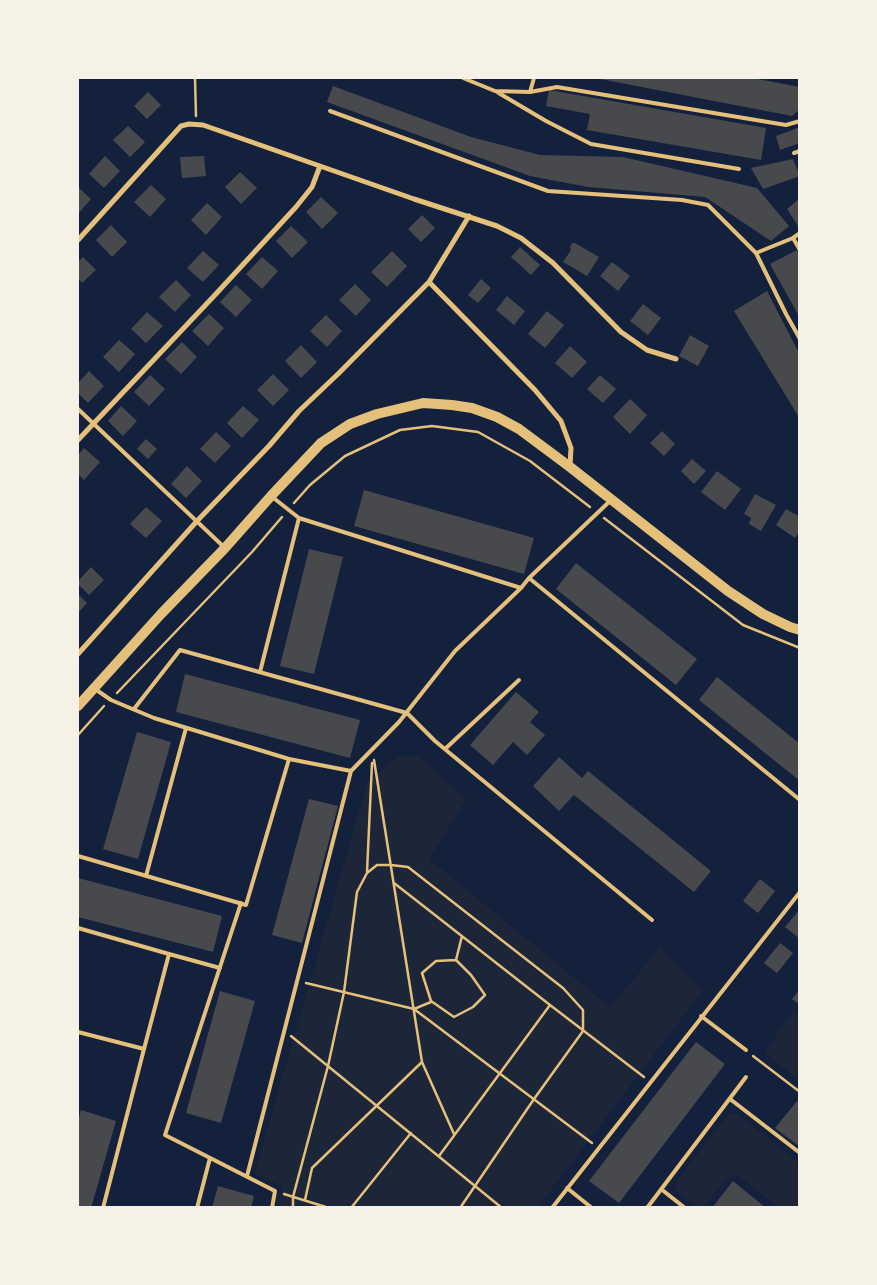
<!DOCTYPE html>
<html>
<head>
<meta charset="utf-8">
<style>
  body { margin:0 }
  #map { position:relative; width:877px; height:1285px; overflow:hidden; background:#14213d; font-family:"Roboto Condensed",sans-serif }
  canvas { display:block }
  .frame { position:absolute; inset:0; border:79px solid #f6f1e7; pointer-events:none }
</style>
</head>
<body>
<div id="map">
<canvas width="877" height="1285"></canvas>
<div class="frame"></div>
</div>
<script>
const ctx = document.querySelector('canvas').getContext('2d');
ctx.lineJoin = 'round';
function fillPath(path, color) { ctx.fillStyle = color; ctx.fill(path, 'evenodd'); }
const shape = rows => new Path2D(rows.map(r => 'M' + r).join(''));
function strokePath(path, color, width, dash) { ctx.strokeStyle = color; ctx.lineWidth = width; ctx.lineCap = dash ? 'butt' : 'round'; ctx.setLineDash(dash || []); ctx.stroke(path); }
fillPath(shape([
  [399,756,419,756,466,800,429,859,610,1007,660,948,703,990,538,1207,278,1207,282,1186,255,1173,367,783],
  [793,1010,799,1015,799,1080,765,1053],
  [736,1113,799,1163,799,1207,778,1207,736,1174,727,1178,705,1206,697,1207,677,1192,675,1183,729,1114]
]), '#1d2539');
fillPath(shape([
  [595,78,752,78,800,87,800,109,792,116],
  [333,86,471,137,540,155,623,157,757,188,789,226,771,241,705,197,588,187,530,176,327,102],
  [549,90,766,128,761,160,587,130,590,114,546,106],
  [148,92,161,105,147,119,134,106],
  [128,126,145,142,130,157,113,140],
  [800,127,800,143,780,150,776,136],
  [105,156,120,171,104,188,89,174],
  [204,156,206,176,182,178,180,157],
  [793,159,800,176,763,189,751,168],
  [240,172,257,188,241,204,225,187],
  [151,185,166,199,150,217,134,202],
  [78,187,91,199,78,214],
  [321,197,338,213,322,229,306,212],
  [800,198,800,225,798,226,787,209],
  [207,203,222,217,206,235,191,220],
  [422,215,435,228,421,242,408,229],
  [111,225,127,242,112,257,96,240],
  [291,226,308,242,292,258,276,241],
  [572,243,575,243,599,257,587,276,563,262,571,250,570,247],
  [520,247,540,265,531,275,511,257],
  [797,250,800,255,800,318,770,264],
  [203,251,219,265,203,282,187,268],
  [392,251,407,266,387,287,371,272],
  [83,257,96,270,82,283,78,278,78,262],
  [262,257,278,271,262,289,246,274],
  [612,262,630,276,618,291,600,276],
  [481,279,491,288,478,303,468,295],
  [176,280,191,295,175,312,159,297],
  [355,284,371,300,356,316,339,300],
  [236,285,252,300,236,317,220,302],
  [767,291,800,355,800,419,734,311],
  [507,296,525,311,514,325,496,310],
  [643,304,661,318,648,335,630,321],
  [547,311,564,325,545,348,528,334],
  [147,312,163,326,146,343,131,329],
  [209,314,224,328,208,346,192,331],
  [326,315,342,331,327,347,310,331],
  [690,335,709,346,698,366,679,356],
  [119,340,135,354,119,372,103,357],
  [182,342,197,357,181,374,165,359],
  [301,345,317,362,301,378,285,361],
  [570,346,587,362,572,378,555,363],
  [89,371,104,386,88,403,78,393,78,383],
  [273,374,289,390,273,406,257,390],
  [150,375,165,389,149,406,134,392],
  [600,375,616,389,603,403,587,389],
  [630,399,647,415,630,434,613,417],
  [121,406,137,421,123,436,108,421],
  [243,406,259,420,242,438,227,423],
  [662,431,675,444,664,456,650,443],
  [216,432,231,446,215,463,200,449],
  [146,439,157,449,148,459,137,449],
  [84,448,100,462,84,480,78,474,78,455],
  [692,459,706,471,694,484,681,471],
  [187,466,202,481,186,498,171,484],
  [717,471,741,489,725,510,701,492],
  [364,490,534,538,524,574,354,526],
  [755,494,776,505,761,531,749,524,751,518,744,514],
  [146,507,162,521,146,538,130,524],
  [786,509,800,517,800,531,795,538,776,525],
  [309,549,343,557,314,674,280,666],
  [576,563,697,659,676,685,556,589],
  [91,567,104,580,89,595,78,584,78,581],
  [78,594,87,603,78,613],
  [185,674,360,720,350,758,176,712],
  [717,677,800,744,800,781,699,700],
  [516,692,539,712,530,722,545,735,527,755,513,742,493,765,470,745],
  [137,732,171,742,138,859,103,849],
  [559,757,582,778,588,771,711,871,694,892,574,795,559,811,533,786],
  [309,799,338,806,302,943,272,935],
  [78,878,222,916,213,952,78,917],
  [760,879,775,891,758,913,743,901],
  [800,909,800,939,785,927],
  [780,943,793,953,777,973,764,963],
  [800,989,800,1005,792,999],
  [220,991,255,1001,221,1123,186,1113],
  [696,1042,725,1064,619,1203,589,1181],
  [797,1101,800,1103,800,1147,775,1128],
  [81,1110,116,1121,91,1208,78,1208,78,1121],
  [733,1181,766,1208,712,1208],
  [218,1186,254,1196,251,1208,212,1208]
]), '#48494c');
strokePath(shape([
  [195,78,196,116],
  [294,503,310,485,345,456,400,430,432,426,478,432,530,461,590,507],
  [604,518,743,625,800,648],
  [117,693,252,552,282,517],
  [78,735,104,706],
  [367,872,372,763],
  [394,883,550,1005,439,1156],
  [456,960,471,975,485,995,473,1007,454,1017,431,1001,422,973,436,961,456,960],
  [456,960,462,936],
  [306,983,414,1009,592,1143],
  [550,1005,644,1077],
  [414,1009,431,1002],
  [291,1036,502,1208],
  [753,1056,800,1092],
  [422,1062,454,1134],
  [284,1194,329,1208],
  [305,1200,312,1168,422,1062,374,760],
  [293,1208,293,1197,328,1066,344,992,357,892,367,873,377,865,391,865,408,867,563,988,583,1010,583,1031,534,1099,460,1208],
  [351,1208,411,1133]
]), '#e5c07b', 2.5);
strokePath(shape([
  [463,78,495,91,530,92,557,87,786,125,800,121],
  [497,92,546,121,591,144,739,169],
  [530,92,534,78],
  [330,111,548,191,682,200,708,205,756,253,786,314,800,339],
  [794,153,800,151],
  [793,238,800,250],
  [756,253,793,238,800,233],
  [78,409,225,548],
  [271,496,299,518,521,588],
  [529,578,800,800],
  [260,672,299,518],
  [134,709,180,650,407,713,435,741,652,920],
  [445,749,519,680],
  [289,759,351,771,399,722,455,651,521,588,529,578,610,501],
  [78,856,246,905,289,759,154,718,111,700,95,689],
  [146,876,186,728],
  [241,903,165,1135,275,1191,272,1208],
  [78,928,169,954,144,1049,78,1032],
  [169,954,220,968],
  [701,1016,746,1050],
  [730,1099,800,1153],
  [247,1176,351,771],
  [567,1188,592,1208],
  [661,1189,685,1208],
  [103,1208,144,1049],
  [197,1208,210,1158],
  [552,1208,800,892],
  [647,1208,746,1077]
]), '#e5c07b', 4);
strokePath(shape([
  [78,240,181,126,189,124,203,125,414,199,497,226,521,238,553,263,621,332,647,350,676,359],
  [429,282,535,390,561,421,571,448,570,466],
  [78,440,214,296,296,207,312,187,320,166],
  [78,654,197,521,269,446,299,411,338,374,429,282,469,216]
]), '#e5c07b', 5);
strokePath(shape([
  [78,706,161,614,225,548,271,496,321,443,350,424,377,414,423,403,452,405,472,408,497,417,519,429,570,467,728,591,763,614,790,627,800,630]
]), '#e5c07b', 10);
</script>
</body>
</html>
